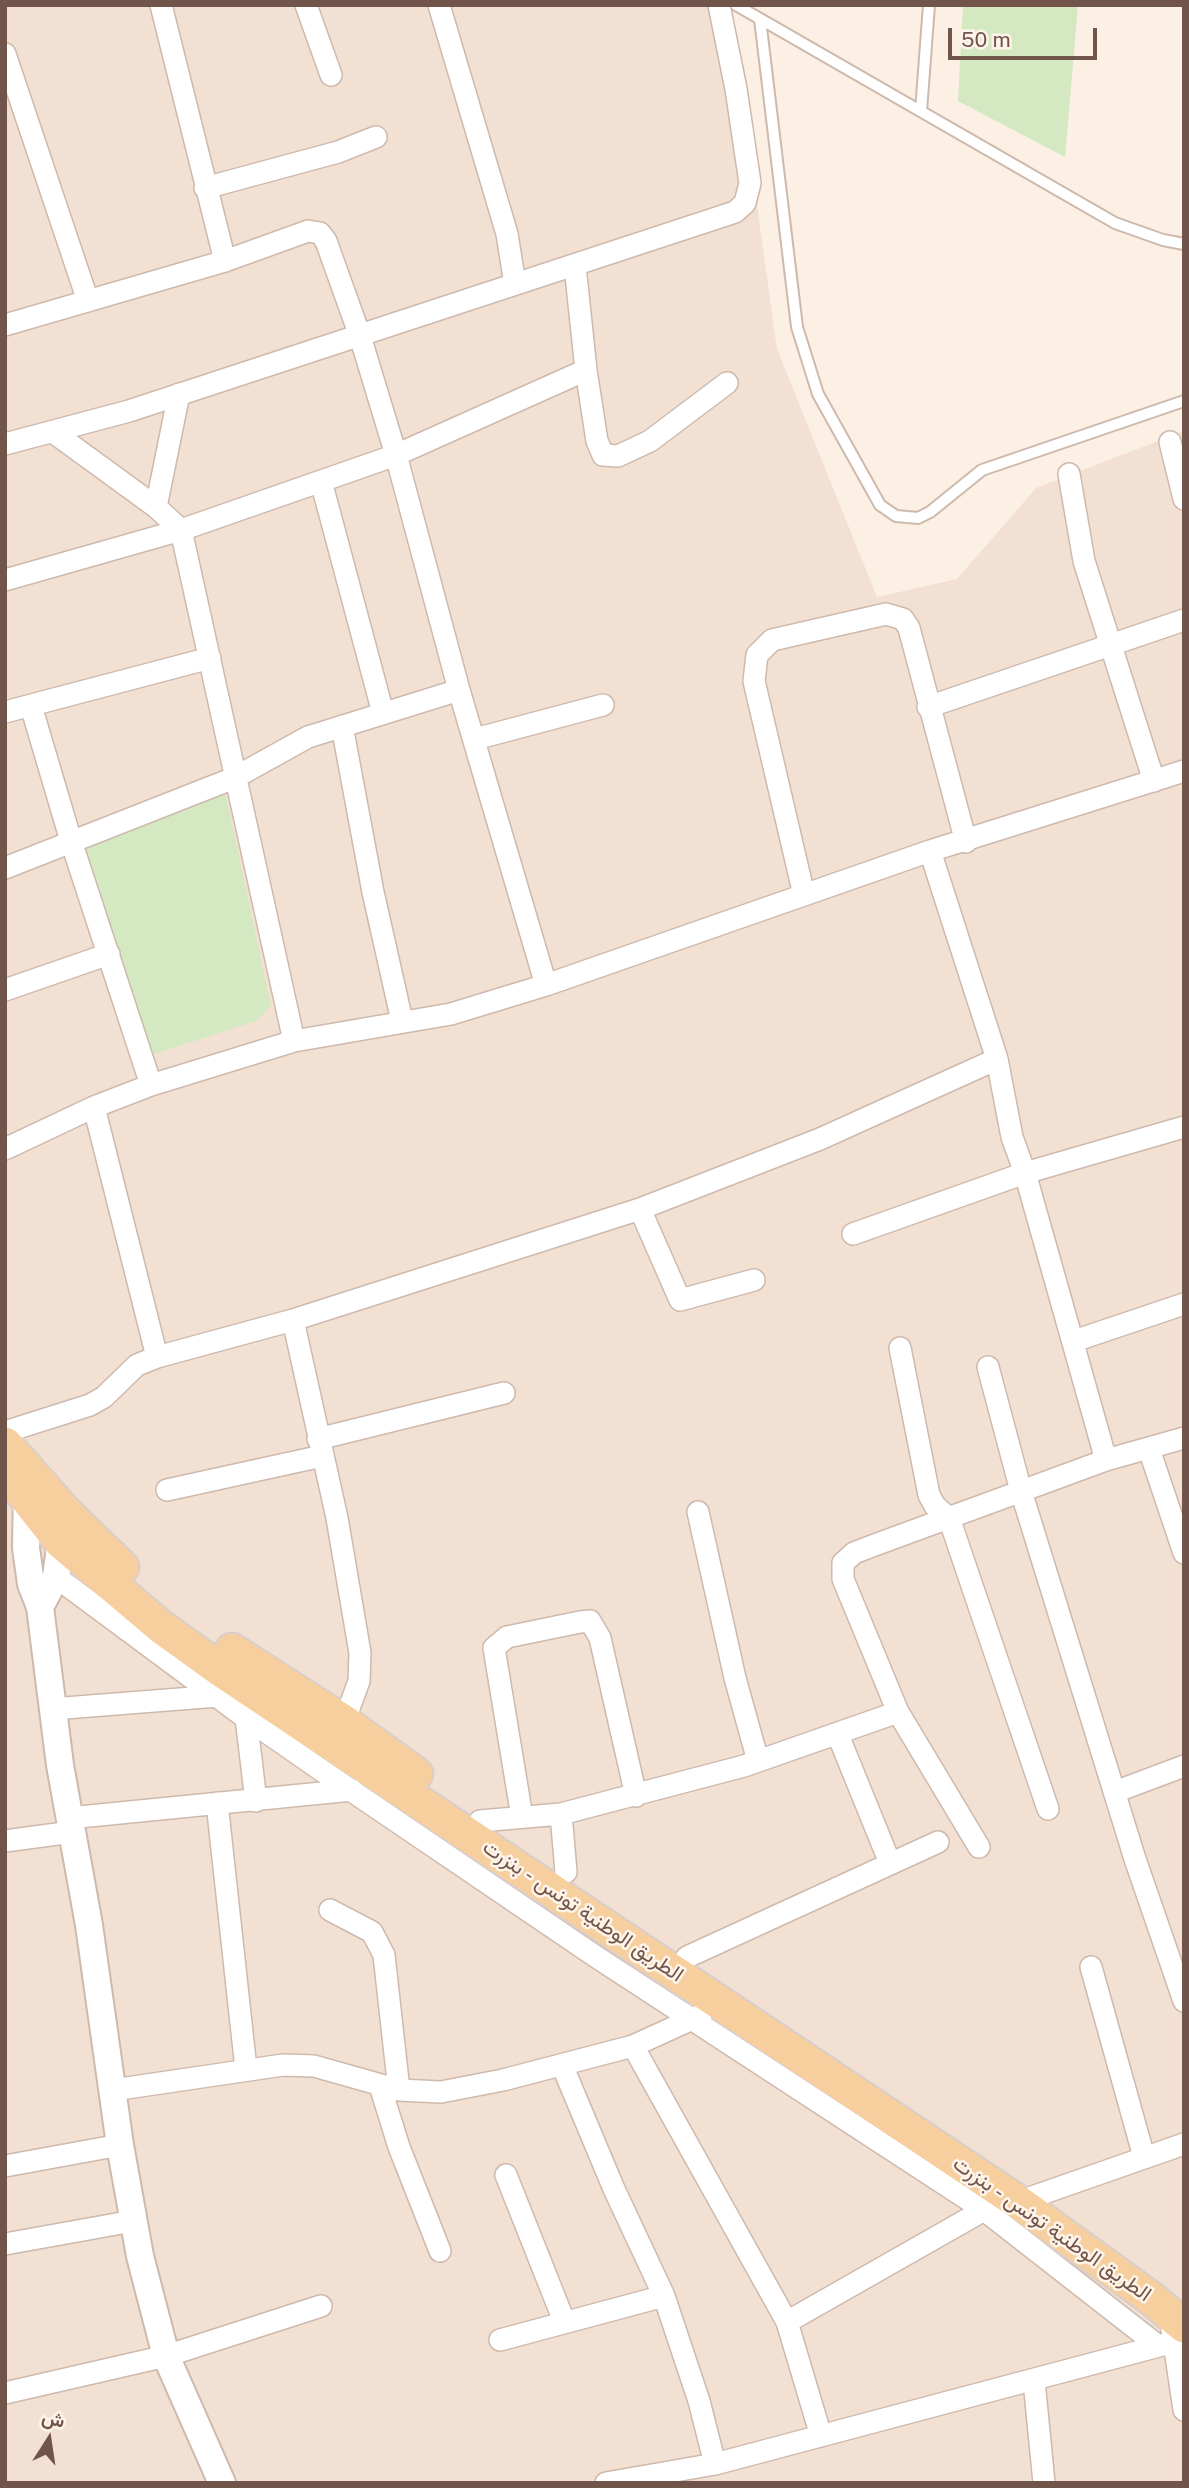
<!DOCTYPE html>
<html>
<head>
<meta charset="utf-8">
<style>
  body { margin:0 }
  #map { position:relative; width:1189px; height:2488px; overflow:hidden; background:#fbf0e3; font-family:"Public Sans",Vazirmatn,sans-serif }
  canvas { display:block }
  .frame { position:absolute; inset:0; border:7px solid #72554a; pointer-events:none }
  .north { position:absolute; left:14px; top:2404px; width:70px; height:70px; -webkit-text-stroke:5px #fef4e9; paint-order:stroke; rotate:12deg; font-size:19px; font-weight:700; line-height:28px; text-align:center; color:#72554a }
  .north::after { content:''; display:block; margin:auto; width:24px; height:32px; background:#72554a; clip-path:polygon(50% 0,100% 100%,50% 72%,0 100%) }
  .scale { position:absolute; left:948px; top:28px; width:149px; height:32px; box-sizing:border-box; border:4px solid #72554a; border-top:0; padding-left:9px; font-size:21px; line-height:24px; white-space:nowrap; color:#72554a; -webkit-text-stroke:5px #fef4e9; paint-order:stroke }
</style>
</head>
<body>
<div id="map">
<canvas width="1189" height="2488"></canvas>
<div class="frame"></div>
<div class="north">ش</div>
<div class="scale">50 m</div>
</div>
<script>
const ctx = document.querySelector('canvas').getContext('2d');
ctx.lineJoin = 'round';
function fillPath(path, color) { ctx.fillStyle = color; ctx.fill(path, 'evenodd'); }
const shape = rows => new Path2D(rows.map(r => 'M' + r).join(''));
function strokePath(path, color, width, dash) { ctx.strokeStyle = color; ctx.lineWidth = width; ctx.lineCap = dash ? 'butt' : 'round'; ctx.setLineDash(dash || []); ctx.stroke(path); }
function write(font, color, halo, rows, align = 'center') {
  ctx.font = font + ' "Public Sans",Vazirmatn,sans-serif'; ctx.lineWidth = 5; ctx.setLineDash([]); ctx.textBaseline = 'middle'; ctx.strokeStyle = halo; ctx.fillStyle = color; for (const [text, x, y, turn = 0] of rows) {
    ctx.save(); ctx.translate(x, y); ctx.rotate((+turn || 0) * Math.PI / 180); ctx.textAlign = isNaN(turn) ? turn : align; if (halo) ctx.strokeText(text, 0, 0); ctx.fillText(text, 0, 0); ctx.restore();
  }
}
fillPath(shape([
  [5,5,729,5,777,349,877,597,957,579,1036,488,1184,431,1184,2483,5,2483]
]), '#f2e1d2');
fillPath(shape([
  [963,5,1078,5,1065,157,958,101],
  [217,790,226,796,271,1006,256,1021,142,1058,80,843]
]), '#d4e8c2');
const service = shape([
  [736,5,1115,223,1163,240,1184,244],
  [760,19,797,327,818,394,880,505,896,516,918,518,930,512,982,470,1184,401],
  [921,111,929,5]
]);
const minor = shape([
  [161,5,225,261],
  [306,5,331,75],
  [439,5,507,234,515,284],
  [5,54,88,301],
  [205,188,338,152,376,137],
  [575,266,586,370,597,441,603,455,618,456,650,441,727,383],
  [5,325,225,261,308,231,320,233,326,241,360,336,396,455,459,690,546,985],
  [53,432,156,507,181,530,294,1041],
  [1170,442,1184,499],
  [5,444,129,411,735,212,745,203,750,183,736,89,719,5],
  [1069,474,1084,561,1154,781],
  [321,481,383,713],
  [156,507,179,394],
  [5,580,181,530,396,455,586,370],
  [31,706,71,841,151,1085],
  [928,707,1184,620],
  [5,712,210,658],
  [342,726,373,892,402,1021],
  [475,739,603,705],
  [930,851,997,1059,1012,1137,1025,1173,1106,1460],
  [5,868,234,778,308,737,459,690],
  [804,895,754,681,757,655,772,640,886,614,903,619,909,628,966,842],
  [5,990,109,954],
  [94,1107,157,1357],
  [5,1149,94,1107,151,1085,294,1041,451,1014,546,985,930,851,1184,771],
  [640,1209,680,1300,754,1280],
  [853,1234,1025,1173,1184,1127],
  [293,1320,337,1518,360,1653,359,1681,344,1722],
  [1074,1341,1184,1304],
  [900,1348,929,1495,935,1506,949,1518,1048,1809],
  [988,1367,1021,1491,1135,1859,1184,2001],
  [5,1432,90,1405,104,1397,137,1365,157,1357,293,1320,640,1209,820,1139,997,1059],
  [318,1439,504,1393],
  [1149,1449,1184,1553],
  [167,1490,322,1456],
  [698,1512,735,1678,758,1761],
  [56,1577,246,1718,321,1770,595,1956,984,2210,1157,2345],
  [52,1709,218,1696],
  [246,1718,256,1801],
  [838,1735,890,1863],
  [1115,1792,1184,1766],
  [217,1803,246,2069],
  [561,1814,744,1766,898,1712],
  [522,1817,494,1648,507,1637,580,1622,590,1621,600,1638,636,1796],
  [69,1818,352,1790],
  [480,1821,561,1814,566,1872],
  [5,1841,72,1832],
  [979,1847,898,1712,843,1579,843,1563,854,1553,872,1546,1106,1460,1184,1438],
  [330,1910,372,1932,384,1955,399,2090],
  [687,1957,938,1842],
  [1091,1967,1144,2157],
  [633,2046,787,2322,821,2436],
  [562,2065,614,2189,664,2296,699,2401,715,2464],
  [380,2086,399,2147,440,2251],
  [113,2090,283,2065,314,2066,399,2090,441,2092,503,2080,633,2046,701,2015],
  [5,2166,120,2145],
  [506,2175,564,2321],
  [1018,2202,1184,2144],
  [5,2244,133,2221],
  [787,2322,984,2210],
  [1172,2329,1184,2410],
  [500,2340,664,2296],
  [1034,2381,1044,2483],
  [5,2393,166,2356,321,2306],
  [606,2483,715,2464,1174,2342]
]);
const tertiary = shape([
  [27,1488,26,1548,31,1584,40,1607,60,1765,89,1925,120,2145,140,2256,166,2356,222,2483],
  [40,1607,56,1577,63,1525]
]);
const primary = shape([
  [5,1444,65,1512,122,1567],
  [5,1471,61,1542,160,1626,221,1670,1018,2202,1152,2299,1184,2326],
  [232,1650,344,1722,416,1774]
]);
strokePath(service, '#ceb9ad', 14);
strokePath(minor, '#ceb9ad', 24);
strokePath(tertiary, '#ceb9ad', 30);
strokePath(primary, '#d8cfcc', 37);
strokePath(service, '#fff', 10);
strokePath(minor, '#fff', 21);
strokePath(tertiary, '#fff', 26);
strokePath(primary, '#f7cf9e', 33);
write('21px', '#72554a', '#fef4e9', [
  ["الطريق الوطنية تونس - بنزرت",583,1911,34],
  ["الطريق الوطنية تونس - بنزرت",1052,2229,35]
]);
</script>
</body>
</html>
